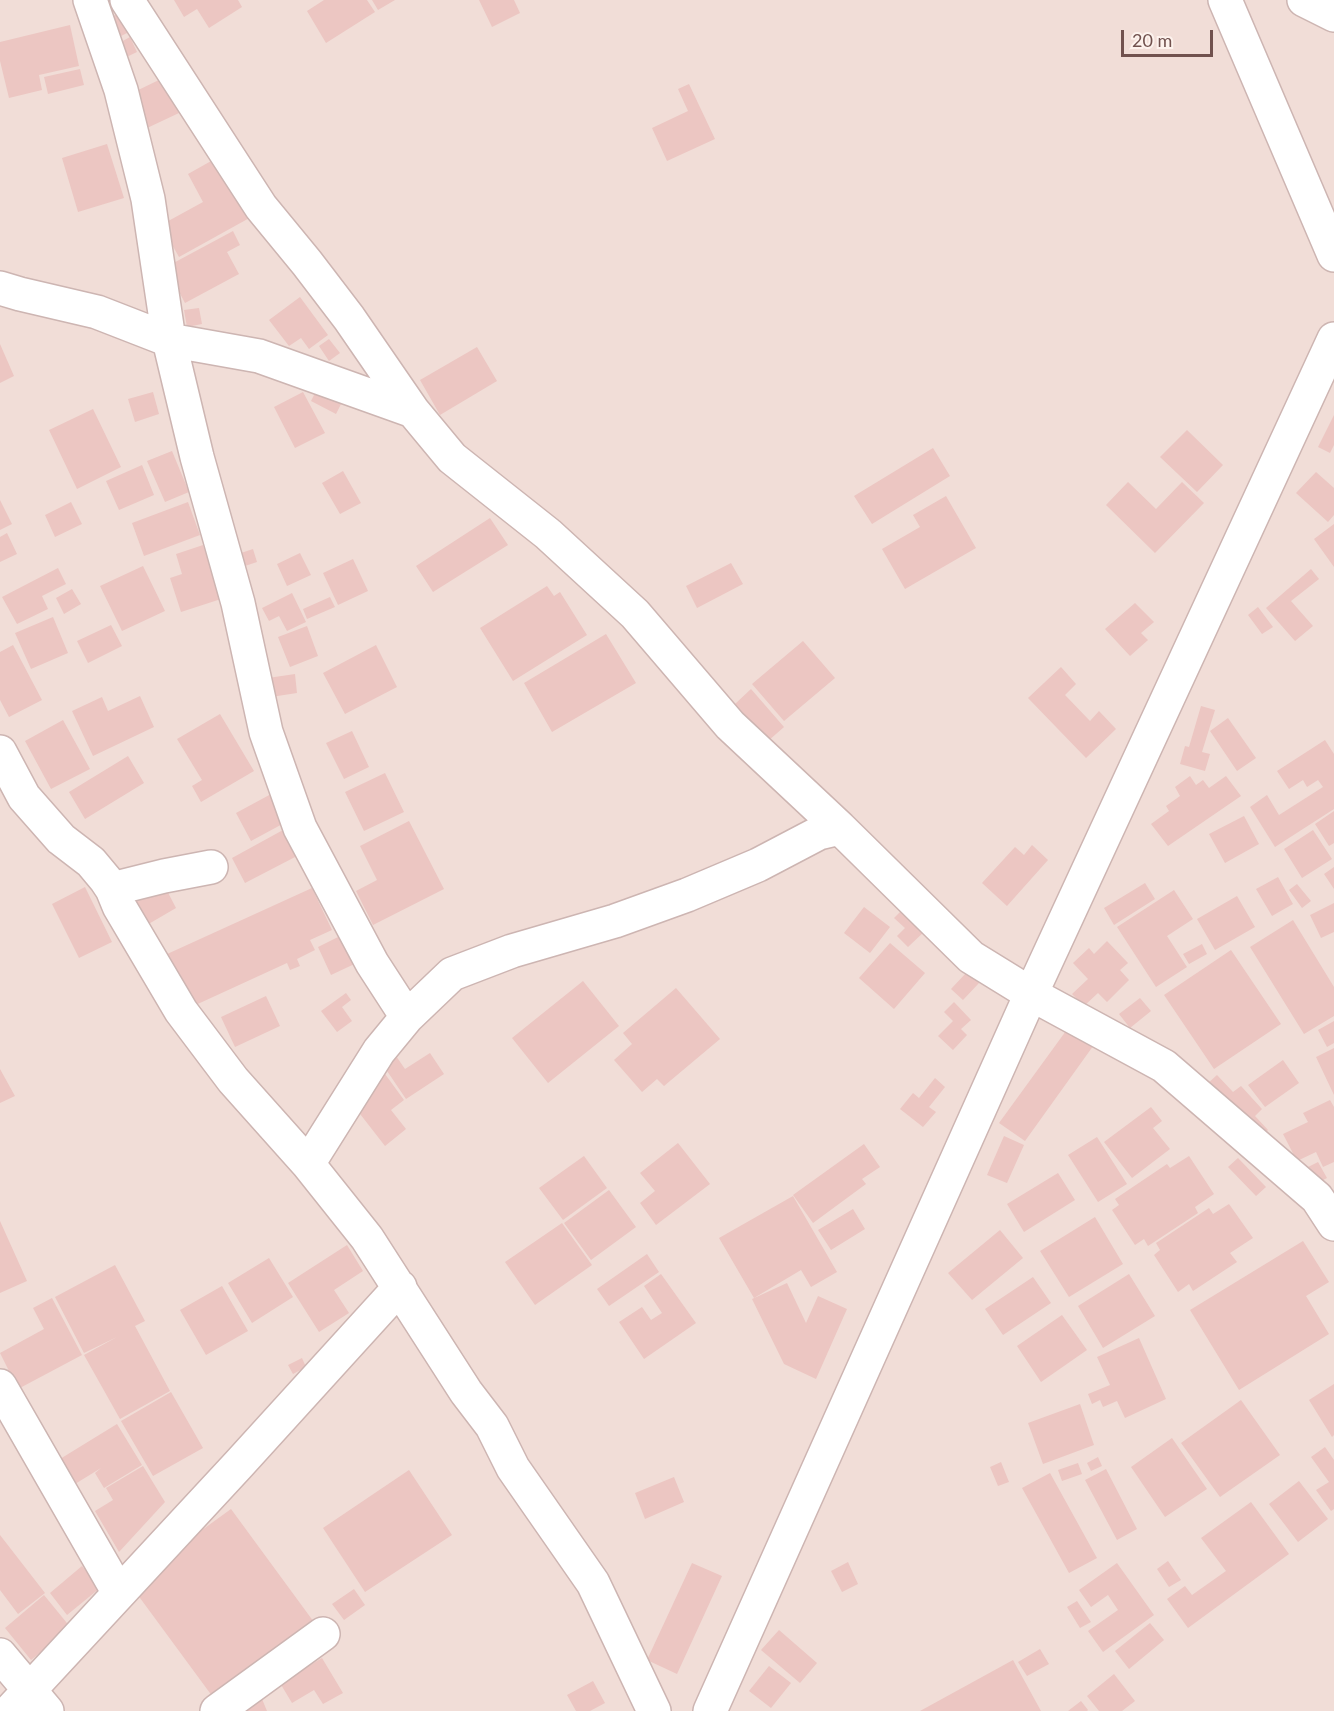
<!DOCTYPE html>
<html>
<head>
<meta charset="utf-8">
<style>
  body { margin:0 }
  #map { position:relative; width:1334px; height:1711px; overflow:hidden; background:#faede7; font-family:Lato,sans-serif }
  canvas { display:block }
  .scale { position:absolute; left:1121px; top:30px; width:92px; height:27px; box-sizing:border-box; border:3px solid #71514e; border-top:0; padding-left:8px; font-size:18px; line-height:21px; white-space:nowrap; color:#71514e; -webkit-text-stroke:4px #fdf2ed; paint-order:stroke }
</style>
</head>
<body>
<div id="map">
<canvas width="1334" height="1711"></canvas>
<div class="scale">20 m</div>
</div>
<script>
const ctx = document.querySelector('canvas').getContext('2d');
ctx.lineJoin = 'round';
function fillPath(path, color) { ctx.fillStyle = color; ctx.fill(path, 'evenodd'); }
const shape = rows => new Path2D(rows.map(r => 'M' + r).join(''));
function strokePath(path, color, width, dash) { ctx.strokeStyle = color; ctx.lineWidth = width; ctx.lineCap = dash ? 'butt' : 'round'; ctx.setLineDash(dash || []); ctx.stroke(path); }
fillPath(shape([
  [0,0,1334,0,1334,1711,0,1711]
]), '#f1ddd7');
fillPath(shape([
  [174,0,238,0,242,7,209,28,197,9,184,17],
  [324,0,367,0,375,12,326,43,307,11],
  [372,0,395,0,378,10],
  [479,0,514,0,520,13,492,27],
  [121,12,131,31,115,39,106,20],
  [70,25,79,66,39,75,42,90,9,98,0,61,0,42],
  [130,37,137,52,116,62,110,48],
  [80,69,84,85,48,94,44,77],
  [163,78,179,113,145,129,128,95],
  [689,84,715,139,667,161,652,128,688,111,678,89],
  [107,144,124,198,78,212,62,158],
  [220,156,253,216,179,257,161,225,203,202,188,174],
  [233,231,240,245,227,252,239,274,185,303,166,267],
  [300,297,328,335,309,349,301,338,289,346,269,320],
  [199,308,202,324,187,327,184,310],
  [329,339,340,353,329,361,319,346],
  [0,344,14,376,0,383],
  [477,347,497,381,440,415,420,380],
  [318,387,343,400,336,414,311,401],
  [153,392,159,414,135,422,128,399],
  [303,392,325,433,295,448,274,407],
  [93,409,121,467,77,489,49,430],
  [1334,415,1334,445,1330,453,1318,447],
  [1187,430,1223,465,1197,492,1160,457],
  [933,448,950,476,872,524,854,496],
  [172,451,189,492,165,502,147,461],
  [142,465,154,495,119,510,106,481],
  [343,471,361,503,340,514,322,483],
  [1316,472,1334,488,1334,515,1328,522,1296,493],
  [1128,482,1156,509,1182,482,1204,503,1155,553,1106,505],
  [946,496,976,548,905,589,882,549,920,527,913,515],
  [0,500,12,524,0,530],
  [71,502,82,524,55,537,45,515],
  [188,502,200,535,144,556,132,523],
  [490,518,508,545,433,592,416,566],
  [1334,524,1334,567,1314,539],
  [7,533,17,554,0,562,0,537],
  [203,545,221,599,181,612,170,578,182,574,176,554],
  [253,549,257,562,245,566,241,553],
  [300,553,311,575,287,586,277,564],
  [353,559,368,591,338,605,323,573],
  [731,563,743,584,697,608,686,586],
  [143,566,165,611,122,631,100,586],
  [58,568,66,584,42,596,48,609,17,624,2,597],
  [1311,569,1319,579,1291,601,1313,626,1295,641,1266,608],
  [547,586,554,596,560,592,587,635,513,681,480,628],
  [72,589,81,604,64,614,56,598],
  [292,593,306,622,287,631,279,616,269,621,262,608],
  [330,597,335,607,307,619,303,609],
  [1135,603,1154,622,1141,633,1148,640,1130,656,1105,629],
  [1258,607,1273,627,1262,634,1248,615],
  [53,617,68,653,31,669,15,633],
  [111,625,122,646,88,663,77,641],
  [307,626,318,656,290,667,278,637],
  [606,634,636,683,552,732,524,683],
  [803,641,835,678,784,721,752,684],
  [13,645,42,700,9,717,0,700,0,652],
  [376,645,397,687,345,714,323,673],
  [1061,667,1076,684,1065,695,1090,721,1099,711,1116,729,1086,758,1028,698],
  [295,674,297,693,271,697,268,678],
  [751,689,784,727,768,741,735,704],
  [140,696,154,727,93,756,72,711,102,697,108,711],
  [1201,706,1215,710,1202,752,1210,754,1205,771,1180,764,1185,746,1189,747],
  [220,714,254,771,201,802,192,786,202,780,177,739],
  [1228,718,1256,758,1237,771,1210,731],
  [63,720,90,769,51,789,25,741],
  [352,731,369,767,344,779,326,743],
  [1325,740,1334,754,1334,809,1275,847,1250,807,1267,795,1279,815,1323,787,1318,780,1307,787,1303,780,1289,789,1277,771],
  [128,756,144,783,85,819,69,792],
  [385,773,404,812,364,831,345,792],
  [1190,776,1196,785,1203,780,1209,788,1226,776,1241,796,1168,846,1151,824,1169,811,1166,806,1180,796,1175,787],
  [273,793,288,821,251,841,236,813],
  [1334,811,1334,843,1329,846,1315,824],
  [1244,816,1259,844,1225,863,1209,834],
  [409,821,444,889,373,925,356,891,377,880,360,846],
  [283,830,297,856,245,883,232,858],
  [1313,830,1332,859,1302,878,1284,849],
  [1032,845,1048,860,1007,906,982,883,1015,847,1024,855],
  [1334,867,1334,889,1324,874],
  [1278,877,1293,904,1272,916,1256,889],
  [163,883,176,908,140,929,126,904],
  [1145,883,1155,899,1114,925,1104,908],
  [1297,884,1311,901,1302,908,1289,890],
  [85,887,112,942,79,958,52,904],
  [312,888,332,930,310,940,315,950,297,959,300,966,290,970,287,963,189,1008,165,955],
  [1174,890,1193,919,1167,936,1187,967,1156,987,1117,927],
  [1237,896,1255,927,1215,950,1197,919],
  [1334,903,1334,932,1321,938,1310,915],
  [864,907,890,927,870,953,844,933],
  [904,908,926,930,908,947,897,936,905,928,894,918],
  [1293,920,1334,987,1334,1016,1304,1034,1250,947],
  [348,932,363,960,331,975,318,947],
  [1107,941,1128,963,1120,970,1129,980,1107,1002,1098,993,1084,1006,1072,994,1088,979,1073,963,1089,948,1094,954],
  [890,943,925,973,894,1009,859,978],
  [1202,944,1207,954,1189,964,1183,954],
  [1231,950,1281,1024,1214,1069,1164,995],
  [967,972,979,983,963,1000,951,989],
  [583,981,619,1026,548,1083,512,1038],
  [676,988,720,1039,664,1086,657,1079,642,1092,614,1060,632,1044,623,1033],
  [346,993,351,1000,342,1007,352,1021,337,1032,321,1011],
  [266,996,280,1026,235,1047,221,1017],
  [1140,998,1151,1011,1130,1028,1119,1014],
  [954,1002,971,1020,961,1029,967,1035,953,1050,938,1036,953,1021,944,1012],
  [1334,1021,1334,1043,1327,1047,1318,1030],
  [1071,1024,1096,1042,1025,1141,999,1123],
  [1334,1048,1334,1095,1316,1057],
  [430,1053,444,1074,406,1099,383,1065,396,1056,405,1069],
  [1283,1060,1299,1083,1265,1107,1248,1085],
  [0,1069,15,1096,0,1103],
  [385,1074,404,1100,391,1110,406,1129,385,1146,350,1101],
  [1217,1075,1233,1092,1241,1086,1262,1109,1255,1116,1268,1130,1258,1140,1232,1102,1226,1108,1206,1085],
  [935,1078,945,1087,929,1107,936,1112,923,1127,900,1109,913,1093,919,1098],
  [1330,1100,1334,1107,1334,1162,1323,1167,1316,1152,1297,1161,1283,1134,1308,1122,1303,1113],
  [1151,1107,1162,1121,1153,1128,1170,1149,1132,1178,1104,1142],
  [1004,1136,1024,1145,1007,1183,987,1175],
  [1097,1137,1127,1184,1098,1202,1068,1155],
  [678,1143,710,1184,656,1225,640,1203,655,1191,640,1173],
  [864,1144,880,1167,862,1179,866,1184,813,1223,793,1195],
  [584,1156,607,1188,563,1220,539,1188],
  [1189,1156,1214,1194,1195,1207,1198,1213,1148,1246,1144,1239,1135,1245,1112,1210,1119,1205,1115,1199,1167,1164,1170,1168],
  [1238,1158,1266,1187,1256,1196,1228,1167],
  [1318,1162,1327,1178,1315,1184,1306,1168],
  [1058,1173,1075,1200,1024,1232,1007,1204],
  [609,1190,636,1227,591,1260,564,1223],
  [793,1196,837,1272,811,1287,801,1270,754,1298,719,1238],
  [1229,1204,1253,1238,1230,1253,1237,1262,1193,1291,1189,1284,1178,1292,1154,1255,1160,1250,1156,1243,1209,1208,1213,1214],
  [853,1209,865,1229,831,1250,818,1230],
  [1095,1217,1123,1264,1069,1297,1040,1251],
  [0,1221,27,1281,0,1293],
  [562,1223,592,1265,535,1305,505,1262],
  [1000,1230,1023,1258,972,1300,948,1273],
  [1303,1241,1329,1282,1306,1296,1329,1334,1239,1390,1190,1310],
  [347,1245,363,1271,334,1290,349,1313,319,1332,288,1283],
  [647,1254,659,1272,609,1306,597,1289],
  [269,1258,293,1297,252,1323,228,1283],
  [115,1265,145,1321,135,1326,170,1391,120,1419,84,1355,117,1337,84,1353,55,1297],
  [661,1274,696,1323,644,1359,619,1322,642,1307,651,1320,662,1313,644,1286],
  [1129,1274,1155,1316,1103,1348,1078,1306],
  [1033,1277,1051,1303,1003,1335,985,1309],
  [787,1283,806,1323,818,1296,847,1309,816,1379,784,1364,752,1299],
  [222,1286,248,1331,206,1355,180,1310],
  [52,1298,82,1355,18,1389,0,1353,44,1329,33,1308],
  [1062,1315,1087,1350,1041,1382,1017,1346],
  [1139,1338,1166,1399,1125,1418,1117,1401,1103,1407,1100,1400,1092,1404,1088,1394,1110,1385,1097,1357],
  [302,1358,306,1367,293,1374,288,1365],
  [1334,1384,1334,1435,1332,1437,1309,1400],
  [171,1392,203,1448,153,1476,121,1421],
  [1241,1400,1280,1455,1220,1497,1181,1443],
  [1080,1404,1094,1445,1043,1464,1028,1423],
  [117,1424,142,1465,104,1488,95,1473,101,1468,75,1484,60,1459],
  [1172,1438,1207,1489,1165,1517,1131,1467],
  [1325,1447,1334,1460,1334,1509,1331,1511,1316,1490,1329,1482,1311,1457],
  [1098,1457,1102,1466,1091,1471,1087,1463],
  [1001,1462,1009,1482,998,1486,990,1467],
  [1078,1463,1082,1474,1062,1481,1058,1470],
  [143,1466,165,1502,119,1552,95,1511,113,1500,106,1488],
  [1106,1469,1137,1529,1117,1540,1085,1480],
  [409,1470,452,1535,365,1592,323,1528],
  [1050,1473,1097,1558,1069,1573,1022,1488],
  [674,1477,684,1502,645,1519,635,1493],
  [1299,1481,1328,1519,1298,1542,1269,1504],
  [1251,1502,1289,1554,1188,1628,1167,1599,1185,1586,1192,1595,1226,1571,1201,1538],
  [231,1509,319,1629,218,1704,129,1583],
  [0,1535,45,1593,18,1614,0,1590],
  [1168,1561,1181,1580,1169,1587,1157,1569],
  [848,1562,858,1584,842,1592,831,1571],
  [692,1563,722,1576,677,1674,647,1660],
  [1117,1563,1154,1615,1103,1652,1088,1631,1118,1610,1108,1595,1091,1607,1079,1590],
  [82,1566,100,1588,67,1615,50,1593],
  [354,1589,365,1605,344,1620,332,1604],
  [44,1595,71,1628,31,1660,5,1628],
  [1077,1601,1091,1622,1080,1628,1067,1607],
  [1150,1623,1164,1640,1129,1669,1115,1651],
  [779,1630,817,1663,800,1683,761,1650],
  [1040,1649,1049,1664,1027,1676,1018,1662],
  [322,1658,343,1693,323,1704,314,1690,292,1703,280,1683],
  [1013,1660,1041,1711,920,1711],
  [769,1666,791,1683,771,1708,749,1691],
  [1114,1674,1135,1701,1122,1711,1099,1711,1087,1696],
  [593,1681,605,1703,590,1711,576,1711,567,1695],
  [262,1699,267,1711,242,1711,241,1709],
  [1081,1701,1088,1710,1087,1711,1068,1711]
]), '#ecc6c2');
const minor = shape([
  [90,0,121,90,148,199,169,340,197,457,238,603,266,732,300,828,372,963,407,1017],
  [127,0,261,207,307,263,349,318,413,411,452,458,548,534,635,614,730,725,840,828,971,957,1031,994,1164,1066,1317,1198,1334,1224],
  [1225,0,1334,255],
  [1304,0,1334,15],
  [0,288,20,294,97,312,169,340,259,356,413,411],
  [0,752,24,797,61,839,91,862,106,880,112,889,119,906,181,1011,233,1080,308,1164,367,1238,466,1392,492,1426,513,1468,593,1583,654,1711],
  [112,889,164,876,211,867],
  [308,1164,379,1051,407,1017,452,974,512,951,615,921,687,895,758,865,819,833,840,828],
  [0,1386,119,1593],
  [0,1655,47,1711],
  [10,1711,239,1464,400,1287],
  [217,1711,323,1634],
  [710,1711,1031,994,1334,339]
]);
strokePath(minor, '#cdb5b2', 36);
strokePath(minor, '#fff', 33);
</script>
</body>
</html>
